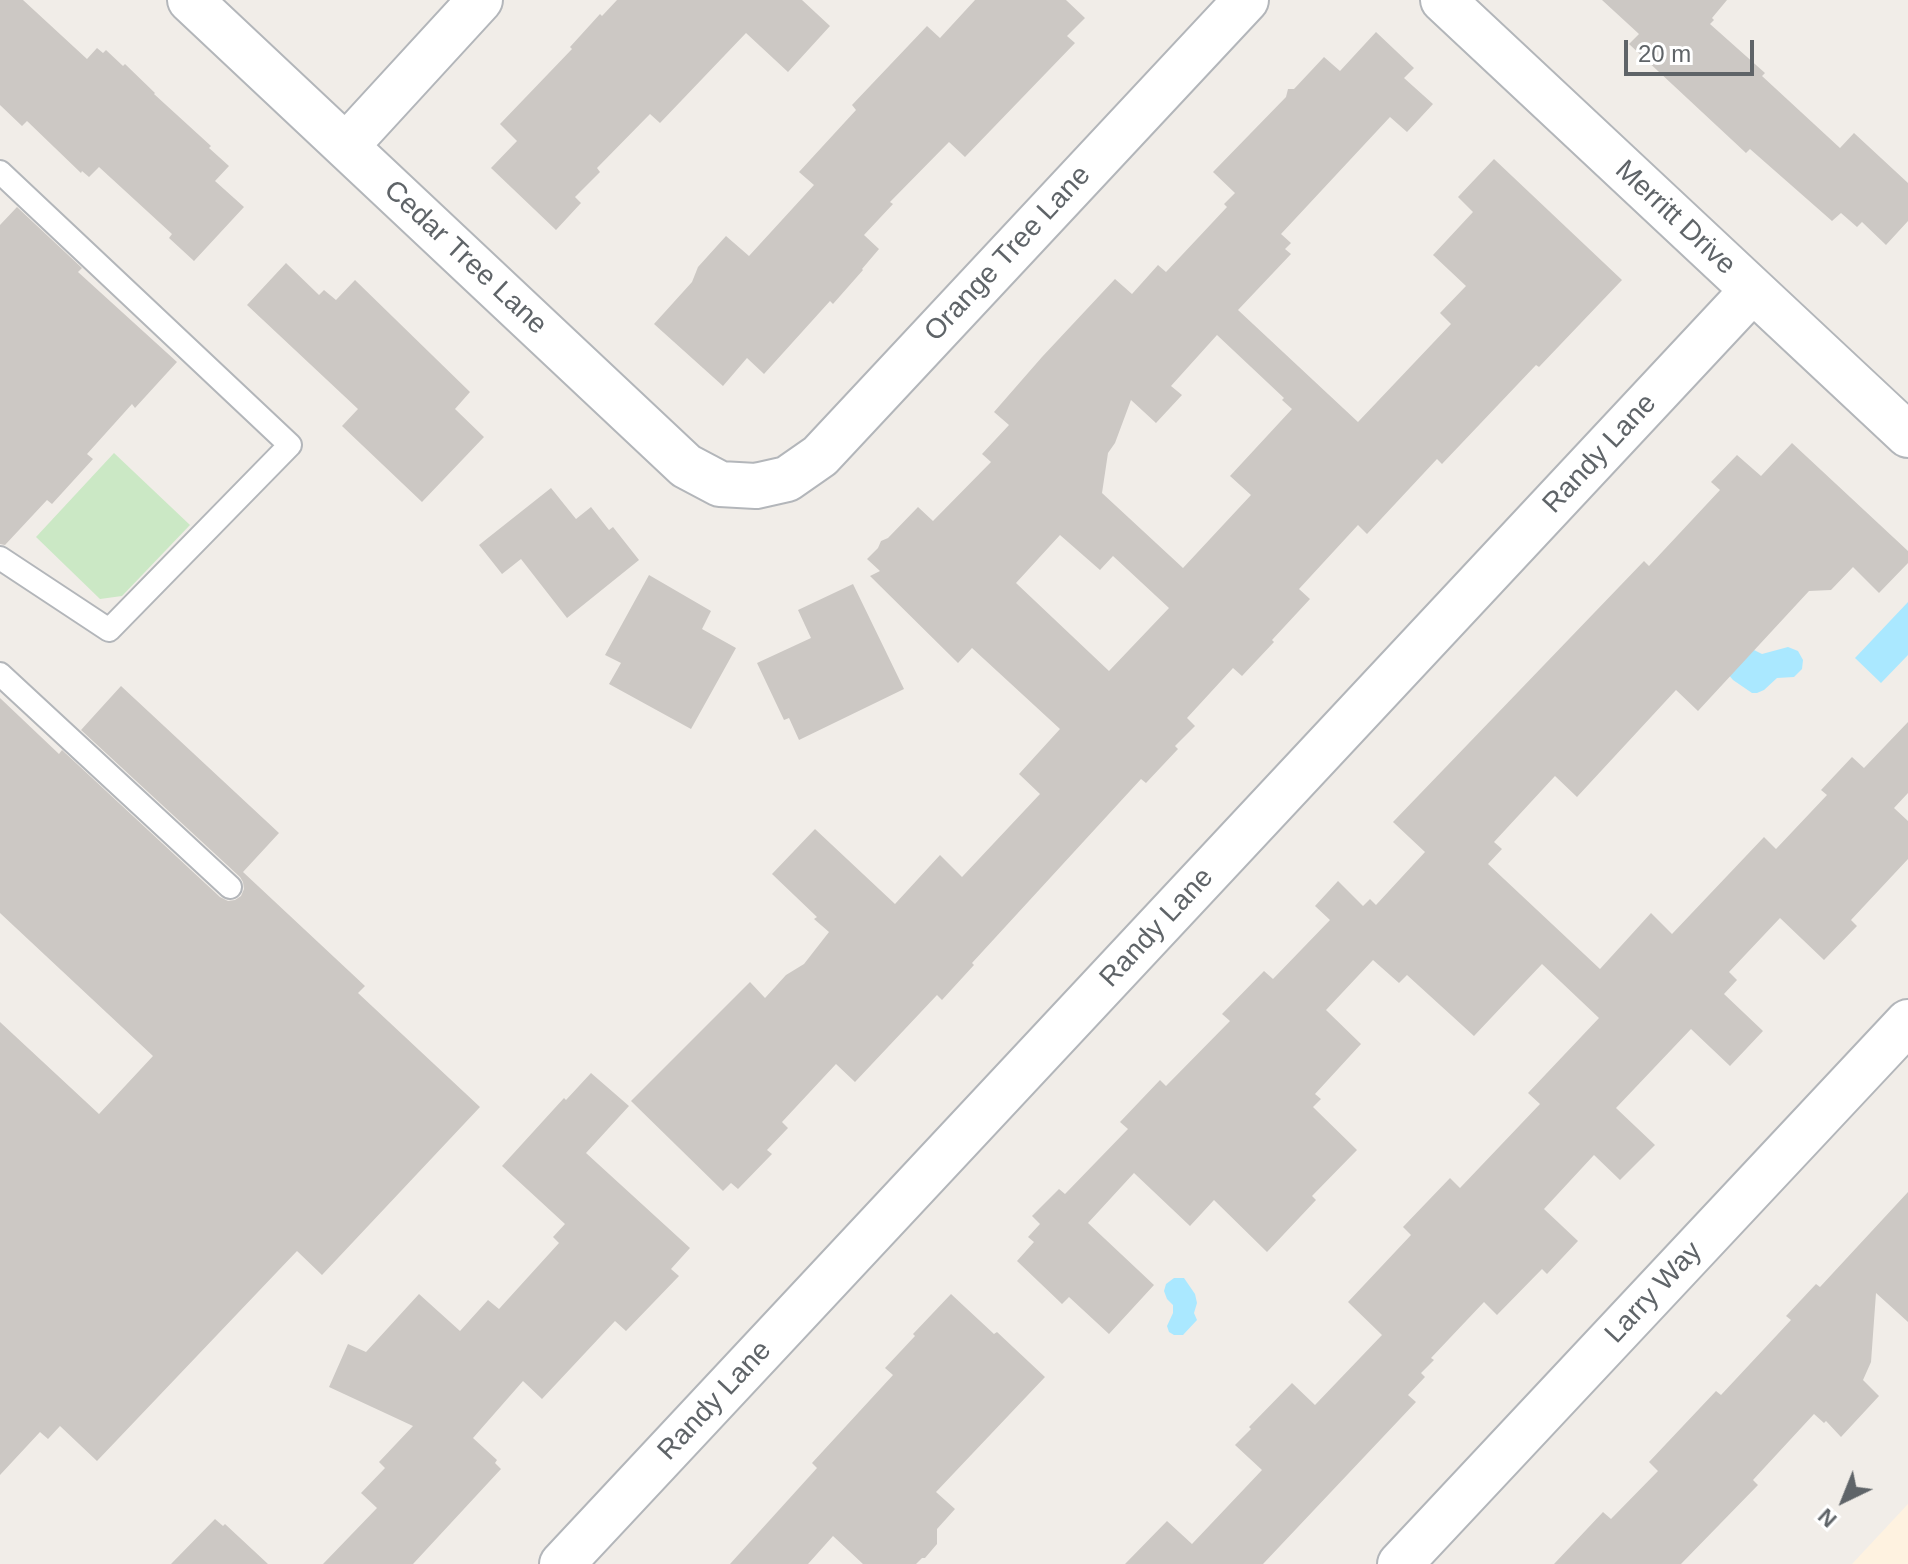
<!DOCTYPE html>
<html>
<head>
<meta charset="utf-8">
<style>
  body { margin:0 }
  #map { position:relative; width:1908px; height:1564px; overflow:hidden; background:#f1ede8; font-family:Helvetica,sans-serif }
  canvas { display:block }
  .north { position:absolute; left:1804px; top:1460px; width:80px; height:80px; -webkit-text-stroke:6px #fff; paint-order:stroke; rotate:223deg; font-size:22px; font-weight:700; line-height:32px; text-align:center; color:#5f6468 }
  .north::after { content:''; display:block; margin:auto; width:28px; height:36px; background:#5f6468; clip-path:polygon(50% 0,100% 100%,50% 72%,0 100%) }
  .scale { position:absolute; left:1624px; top:40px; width:130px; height:36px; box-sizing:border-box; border:4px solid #5f6468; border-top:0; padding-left:10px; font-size:24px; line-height:28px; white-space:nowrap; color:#5f6468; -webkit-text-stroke:6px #fff; paint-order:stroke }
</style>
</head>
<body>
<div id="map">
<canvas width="1908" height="1564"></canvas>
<div class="north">N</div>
<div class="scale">20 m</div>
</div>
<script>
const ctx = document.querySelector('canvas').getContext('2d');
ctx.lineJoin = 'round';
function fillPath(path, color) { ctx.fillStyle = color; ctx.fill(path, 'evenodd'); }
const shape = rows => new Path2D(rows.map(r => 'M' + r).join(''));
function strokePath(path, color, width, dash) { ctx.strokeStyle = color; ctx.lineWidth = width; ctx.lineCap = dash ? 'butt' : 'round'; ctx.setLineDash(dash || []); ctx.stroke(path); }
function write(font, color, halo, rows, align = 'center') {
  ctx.font = font + ' Helvetica,sans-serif'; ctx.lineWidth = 6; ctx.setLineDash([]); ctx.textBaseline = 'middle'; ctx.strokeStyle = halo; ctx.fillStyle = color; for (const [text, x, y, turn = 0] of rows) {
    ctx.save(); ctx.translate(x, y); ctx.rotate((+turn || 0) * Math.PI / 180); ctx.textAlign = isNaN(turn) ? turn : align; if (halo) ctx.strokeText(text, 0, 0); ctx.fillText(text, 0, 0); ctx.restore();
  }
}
fillPath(shape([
  [1908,1504,1908,1564,1852,1564]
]), '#fef2e0');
fillPath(shape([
  [114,453,190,525,122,596,100,599,36,537]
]), '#cbe8c5');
fillPath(shape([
  [1908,602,1908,655,1881,683,1855,658],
  [1788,647,1798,651,1803,660,1802,669,1794,677,1777,678,1764,690,1757,693,1752,693,1733,680,1727,673,1754,650,1762,654],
  [1174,1278,1184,1278,1195,1294,1197,1303,1194,1313,1197,1320,1183,1335,1174,1335,1169,1332,1167,1326,1173,1313,1173,1305,1167,1299,1164,1291,1166,1284]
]), '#aae8ff');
fillPath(shape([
  [0,0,23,0,87,59,97,48,103,53,106,50,123,66,125,64,155,93,154,94,211,146,209,148,229,166,215,181,244,207,194,261,169,238,172,234,99,167,89,177,82,171,81,173,27,121,22,126,0,105],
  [617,0,802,0,830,26,788,72,746,33,660,123,650,114,597,168,600,172,575,197,581,203,556,230,491,168,517,141,500,124,572,49,570,47,600,14,602,16],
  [975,0,1066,0,1085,18,1067,36,1075,43,965,157,949,142,890,202,893,204,864,235,879,249,862,269,863,270,833,304,830,301,764,374,747,358,723,386,654,324,692,282,698,267,726,236,749,256,814,185,799,172,856,110,852,105,927,26,940,38],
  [1602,0,1727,0,1712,18,1714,20,1710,24,1765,73,1762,76,1840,148,1854,133,1908,183,1908,221,1886,245,1862,222,1857,227,1841,213,1832,221,1750,149,1746,153,1629,44,1639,34],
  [1376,32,1414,68,1404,78,1433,104,1407,132,1390,117,1281,234,1291,243,1285,249,1291,254,1238,310,1358,422,1451,324,1440,313,1466,286,1433,255,1473,212,1458,197,1494,159,1622,280,1539,367,1536,365,1442,464,1437,459,1367,534,1358,525,1299,589,1310,599,1272,640,1274,642,1242,676,1233,668,1187,718,1195,726,1175,746,1178,749,1146,783,1141,779,972,963,974,965,942,1000,937,995,855,1082,836,1064,782,1122,788,1128,767,1150,772,1154,738,1189,731,1183,723,1191,631,1101,750,982,765,998,786,975,804,964,829,932,814,919,817,917,772,874,815,829,895,904,940,855,962,877,1040,794,1019,774,1060,729,972,648,958,663,870,576,880,571,867,559,878,548,881,541,888,538,918,507,933,521,991,462,982,454,1009,425,994,412,1042,357,1115,279,1132,294,1158,265,1166,272,1227,207,1224,204,1235,193,1213,172,1286,97,1288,89,1294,89,1324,57,1340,71],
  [1217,335,1284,398,1282,400,1292,409,1230,476,1251,495,1183,568,1102,493,1108,453,1115,443,1131,400,1156,423,1182,395,1171,386],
  [1060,535,1100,570,1113,556,1169,608,1109,671,1016,583],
  [17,207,82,268,78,272,177,362,135,408,132,404,87,454,93,459,52,504,47,500,5,545,0,544,0,225],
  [286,263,319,295,324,290,336,300,355,280,470,392,455,409,484,437,422,502,342,426,358,409,247,305],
  [1792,443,1908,551,1908,563,1879,593,1853,567,1831,590,1809,591,1698,711,1676,690,1577,797,1555,776,1494,842,1502,849,1488,864,1600,969,1651,913,1672,934,1764,837,1776,849,1827,795,1821,790,1852,757,1864,768,1908,722,1908,793,1894,808,1908,821,1908,859,1851,920,1857,926,1824,960,1780,918,1729,972,1737,980,1724,994,1763,1031,1730,1066,1691,1029,1616,1108,1655,1145,1620,1180,1594,1155,1544,1209,1578,1241,1547,1274,1542,1269,1497,1315,1484,1302,1431,1358,1434,1360,1421,1373,1425,1377,1408,1395,1416,1402,1263,1564,1125,1564,1167,1521,1192,1544,1262,1470,1235,1445,1251,1429,1249,1427,1292,1383,1315,1405,1382,1335,1348,1302,1411,1235,1403,1227,1450,1178,1460,1188,1540,1104,1528,1093,1599,1018,1542,964,1474,1036,1407,975,1399,983,1373,960,1326,1010,1361,1044,1315,1094,1321,1099,1313,1107,1357,1150,1312,1196,1316,1200,1267,1252,1214,1200,1190,1226,1134,1173,1088,1223,1154,1285,1109,1334,1069,1297,1062,1304,1017,1261,1034,1242,1028,1237,1040,1224,1032,1216,1059,1189,1065,1194,1128,1129,1120,1122,1160,1080,1166,1086,1230,1021,1222,1014,1264,971,1273,979,1330,920,1315,906,1338,881,1363,906,1370,899,1376,905,1425,852,1393,822,1644,561,1649,566,1720,490,1711,482,1737,455,1761,476],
  [551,488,576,519,591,507,609,530,613,527,639,560,567,618,521,559,502,574,479,545],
  [649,575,711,611,702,629,736,648,691,729,609,684,621,663,605,655],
  [853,584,904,689,799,740,789,718,784,720,757,663,811,638,798,610],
  [121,686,279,833,243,872,365,986,358,993,480,1107,322,1275,297,1251,97,1461,60,1426,48,1439,40,1432,0,1475,0,1022,99,1114,153,1056,0,913,0,698,59,754,62,750,220,897,228,901,235,900,241,896,244,889,243,882,240,877,81,730],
  [591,1073,629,1106,586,1153,690,1248,671,1269,679,1276,626,1331,615,1321,542,1399,523,1381,473,1438,497,1460,495,1463,501,1469,413,1564,323,1564,377,1508,361,1493,385,1468,379,1462,413,1426,329,1387,348,1344,366,1352,419,1294,460,1331,488,1300,499,1309,559,1243,553,1237,565,1224,502,1166,564,1098,566,1100],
  [1908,1192,1908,1322,1876,1293,1871,1362,1863,1380,1879,1396,1841,1437,1826,1421,1824,1423,1814,1414,1753,1480,1758,1485,1681,1564,1554,1564,1603,1512,1611,1519,1658,1471,1649,1462,1716,1391,1721,1395,1791,1320,1786,1316,1816,1284,1820,1287],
  [951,1294,994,1334,997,1332,1045,1377,936,1492,955,1509,937,1529,937,1544,925,1558,922,1558,916,1564,863,1564,833,1536,808,1564,730,1564,817,1468,812,1463,893,1375,885,1368,915,1336,913,1334],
  [215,1519,223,1526,225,1524,268,1564,171,1564]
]), '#ccc8c4');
const lane = shape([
  [0,172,290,445,109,630,0,558],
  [0,674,230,887]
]);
const street = shape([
  [190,0,686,466,720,484,756,486,787,479,820,456,1246,0],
  [1443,0,1908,435],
  [346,146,480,0],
  [562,1564,1752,291],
  [1400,1564,1908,1022]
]);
strokePath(lane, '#b3b6ba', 26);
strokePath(street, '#b3b6ba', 48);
strokePath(lane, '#fff', 22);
strokePath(street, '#fff', 44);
write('28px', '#5f6468', '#fff', [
  ["Merritt Drive",1675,218,43],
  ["Orange Tree Lane",1008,254,-47],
  ["Cedar Tree Lane",465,258,43],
  ["Randy Lane",1600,454,-47],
  ["Randy Lane",1157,928,-47],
  ["Larry Way",1654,1293,-47],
  ["Randy Lane",715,1401,-47]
]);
</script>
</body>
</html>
